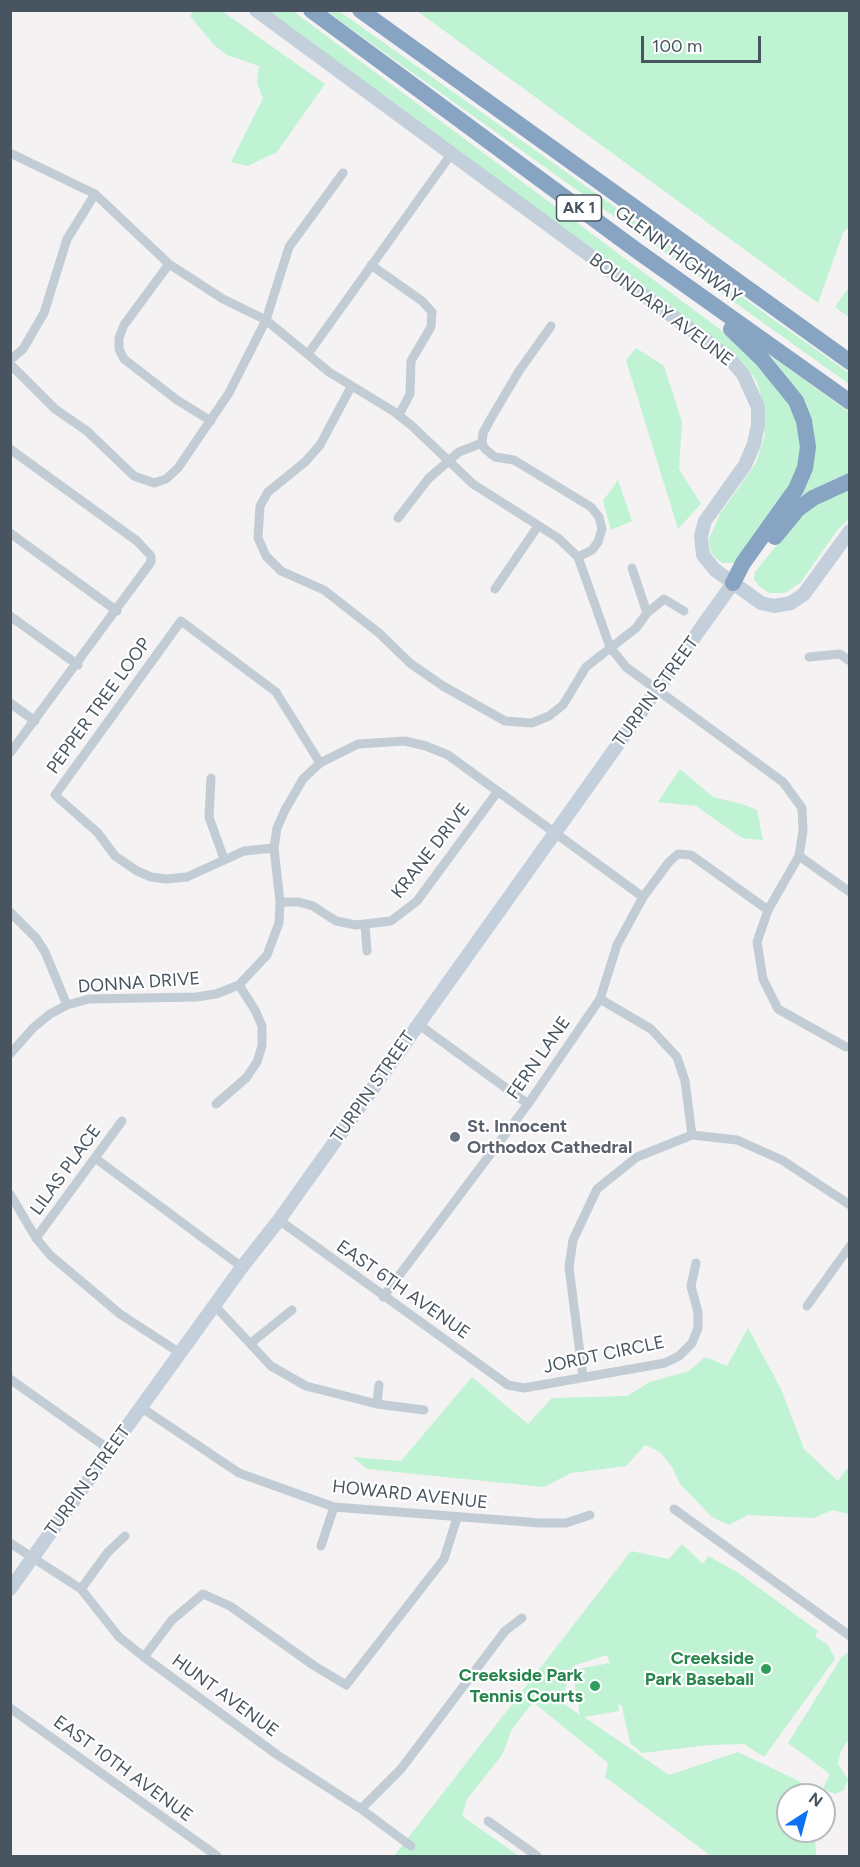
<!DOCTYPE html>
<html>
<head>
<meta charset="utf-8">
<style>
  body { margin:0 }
  #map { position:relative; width:860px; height:1867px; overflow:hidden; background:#f4f2f2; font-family:Figtree,sans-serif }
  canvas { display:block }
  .frame { position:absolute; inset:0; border:12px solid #485561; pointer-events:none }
  .north { position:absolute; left:776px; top:1783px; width:60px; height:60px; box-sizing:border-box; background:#fff; border:2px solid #b6bbc0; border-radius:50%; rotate:36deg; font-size:16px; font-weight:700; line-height:24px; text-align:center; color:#485561 }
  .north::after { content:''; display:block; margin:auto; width:21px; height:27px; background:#0e71f3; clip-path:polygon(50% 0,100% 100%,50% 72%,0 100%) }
  .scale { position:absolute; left:641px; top:36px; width:120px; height:27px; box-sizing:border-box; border:3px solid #485561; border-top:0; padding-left:8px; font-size:18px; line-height:21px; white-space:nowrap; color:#485561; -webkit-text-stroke:4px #fff; paint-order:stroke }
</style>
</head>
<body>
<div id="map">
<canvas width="860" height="1867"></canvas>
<div class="frame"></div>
<div class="north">N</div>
<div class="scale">100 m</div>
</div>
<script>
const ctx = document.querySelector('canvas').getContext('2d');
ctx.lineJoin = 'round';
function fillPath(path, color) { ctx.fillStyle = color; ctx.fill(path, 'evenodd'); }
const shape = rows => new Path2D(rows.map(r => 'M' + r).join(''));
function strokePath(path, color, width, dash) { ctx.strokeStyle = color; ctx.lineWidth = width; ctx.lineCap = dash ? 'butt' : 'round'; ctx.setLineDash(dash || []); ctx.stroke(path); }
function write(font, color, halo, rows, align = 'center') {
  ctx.font = font + ' Figtree,sans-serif'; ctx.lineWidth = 4.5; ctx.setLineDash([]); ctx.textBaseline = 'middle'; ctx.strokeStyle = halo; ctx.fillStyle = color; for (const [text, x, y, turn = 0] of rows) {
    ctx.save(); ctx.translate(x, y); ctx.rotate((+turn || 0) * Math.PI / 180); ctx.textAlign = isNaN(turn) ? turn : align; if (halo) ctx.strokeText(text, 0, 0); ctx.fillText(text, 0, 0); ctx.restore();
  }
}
fillPath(shape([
  [194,10,222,11,325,84,277,152,248,166,231,162,263,98,257,83,259,66,227,55,214,45,190,16],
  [264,11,293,11,741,345,789,403,798,419,801,447,796,477,735,563,722,563,716,558,711,553,709,539,720,514,756,463,765,435,761,396,757,382,747,367,733,352],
  [326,11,339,11,849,373,849,384],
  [417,11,849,11,849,226,843,233,818,303],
  [849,287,849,317,835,307],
  [636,348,664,366,682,422,679,469,701,504,678,529,626,360],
  [771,356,849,412,849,474,836,478,810,492,782,519,797,494,805,403],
  [618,480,632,521,611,530,603,501],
  [849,487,849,519,838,529,801,582,785,593,769,593,759,586,754,579,755,572,796,521,825,498],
  [680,769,713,797,745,805,757,810,763,840,742,838,696,806,658,802],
  [748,1328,781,1389,804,1449,838,1481,849,1466,849,1514,832,1510,814,1518,748,1515,729,1525,712,1517,680,1484,672,1467,660,1452,645,1445,626,1466,571,1473,544,1487,367,1469,353,1457,401,1461,472,1377,528,1424,552,1398,627,1396,650,1382,689,1371,705,1357,727,1366],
  [682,1544,703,1564,708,1556,737,1572,818,1631,815,1636,828,1645,835,1659,764,1757,744,1744,709,1745,642,1753,630,1743,622,1707,618,1702,619,1711,584,1717,669,1775,738,1752,799,1781,816,1795,788,1795,788,1831,815,1831,816,1856,711,1856,605,1777,608,1763,533,1702,512,1729,502,1755,467,1799,462,1816,519,1856,394,1856,631,1551,669,1559],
  [607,1655,610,1663,572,1670,580,1715,563,1703,568,1675,575,1665],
  [849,1651,849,1739,841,1751,838,1764,848,1779,844,1790,835,1794,823,1789,830,1774,788,1743,841,1658]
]), '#bff3d3');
strokePath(shape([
  [10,153,95,194,169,264,223,299,266,320,329,372,393,411,411,425,473,484,558,538,578,557,610,647,626,667,783,782,802,808,803,831,799,856,768,910,757,942,763,979,778,1009,846,1047],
  [169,264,124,325,119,338,119,349,124,359,177,400,211,421],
  [371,265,422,301,432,312,431,327,411,361,410,394,399,415],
  [308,354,452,153],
  [10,360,23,349,44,313,67,239,95,194],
  [10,364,55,409,87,431,134,476,154,483,166,479,178,468,229,393,266,320,289,247,343,173],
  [351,387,320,445,305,462,268,492,260,506,258,538,266,556,281,571,324,590,379,633,411,664,443,686,505,721,532,723,549,716,563,705,586,667,636,628,647,613,632,568],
  [482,443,485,449,495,457,514,460,591,507,599,517,602,529,598,542,592,550,578,557],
  [10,449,137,541,151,556,151,562,10,753],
  [398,518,429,478,459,452,482,443,483,433,490,420,519,371,551,326],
  [10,533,117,611],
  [495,589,538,526],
  [647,613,664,599,684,611],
  [10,616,78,665],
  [809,657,840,654,850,661],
  [10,703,35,721],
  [211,778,209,817,224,859],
  [274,848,244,851,187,877,166,879,151,877,137,871,115,856,98,833,55,795,181,621,276,692,320,763],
  [799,856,850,892],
  [280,902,299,902,313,906,336,921,356,925,391,921,417,901,498,791],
  [10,912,36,938,45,952,67,1005],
  [365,925,367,951],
  [600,999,651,1029,677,1057,685,1081,692,1135],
  [418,1024,528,1104],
  [10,1054,33,1028,50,1014,67,1005,89,999,196,997,216,994,239,985,267,955,279,923,280,902,274,848,277,828,285,810,303,779,320,763,358,744,405,741,426,746,448,755,643,897],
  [216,1104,246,1078,257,1062,262,1046,262,1026,255,1010,239,985],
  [95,1158,242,1267],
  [10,1194,36,1238,50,1255,120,1314,180,1353],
  [279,1220,508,1385,524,1388,665,1363,679,1356,692,1343,698,1328,698,1312,691,1286,696,1263],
  [36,1238,122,1121],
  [383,1297,528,1104,600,999,617,945,643,897,669,862,678,854,691,855,768,910],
  [215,1306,271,1366,306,1386,377,1404,424,1410],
  [807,1306,850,1246],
  [251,1343,292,1310],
  [583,1377,569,1267,573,1240,597,1189,637,1157,692,1135,737,1140,782,1160,850,1205],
  [10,1379,110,1450],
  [377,1404,379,1385],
  [142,1408,239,1473,334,1507,540,1523,566,1523,590,1515],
  [674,1509,850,1636],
  [10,1543,81,1589,119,1637,144,1657,276,1754,361,1809,411,1846],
  [321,1546,334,1507],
  [81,1589,108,1552,125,1536],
  [144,1657,172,1620,203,1594,230,1606,313,1665,346,1685,444,1559,457,1518],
  [10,1708,217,1856],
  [361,1809,401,1769,505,1631,522,1618],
  [488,1821,537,1856]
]), '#c2ccd4', 9);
strokePath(shape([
  [256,10,728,357,743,374,758,407,758,425,754,444,745,465,705,521,701,536,703,555,715,570,761,603,774,606,791,603,804,594,850,531],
  [10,1589,242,1267,279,1220,733,583]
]), '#c4cfdc', 14);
strokePath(shape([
  [311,10,636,250,850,402],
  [360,10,850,362],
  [731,329,762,359,796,401,804,421,808,447,805,468,796,489,743,563,733,583],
  [775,537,798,509,813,498,850,481]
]), '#87a4c3', 16);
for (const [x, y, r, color] of [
  [455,1137,6,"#6b7280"],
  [766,1669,6,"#2e9e5b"],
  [595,1686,6,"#2e9e5b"]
]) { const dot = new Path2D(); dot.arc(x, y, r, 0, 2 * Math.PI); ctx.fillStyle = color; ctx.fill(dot); strokePath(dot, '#fff', 2); }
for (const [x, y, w] of [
  [579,208,45]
]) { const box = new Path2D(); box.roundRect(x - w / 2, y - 13, w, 26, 4.5); ctx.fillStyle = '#fff'; ctx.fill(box); strokePath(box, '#485561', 1.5); }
write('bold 16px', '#485561', null, [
  ["AK 1",579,208]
]);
write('18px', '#485561', '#fff', [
  ["GLENN HIGHWAY",678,255,36],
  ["BOUNDARY AVEUNE",661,310,37],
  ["TURPIN STREET",656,692,-54],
  ["PEPPER TREE LOOP",99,706,-54],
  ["KRANE DRIVE",431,851,-52],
  ["DONNA DRIVE",139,983,-4],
  ["FERN LANE",539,1058,-55],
  ["TURPIN STREET",373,1087,-55],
  ["LILAS PLACE",66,1170,-54],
  ["EAST 6TH AVENUE",403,1290,35],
  ["JORDT CIRCLE",604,1355,-12],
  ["TURPIN STREET",88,1481,-54],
  ["HOWARD AVENUE",410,1495,6],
  ["HUNT AVENUE",225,1696,36],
  ["EAST 10TH AVENUE",123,1769,36]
]);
write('bold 18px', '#5b616d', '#fff', [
  ["St. Innocent",467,1127],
  ["Orthodox Cathedral",467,1148]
], 'left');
write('bold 18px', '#27864d', '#fff', [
  ["Creekside",754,1659],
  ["Park Baseball",754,1680],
  ["Creekside Park",583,1676],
  ["Tennis Courts",583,1697]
], 'right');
</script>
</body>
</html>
